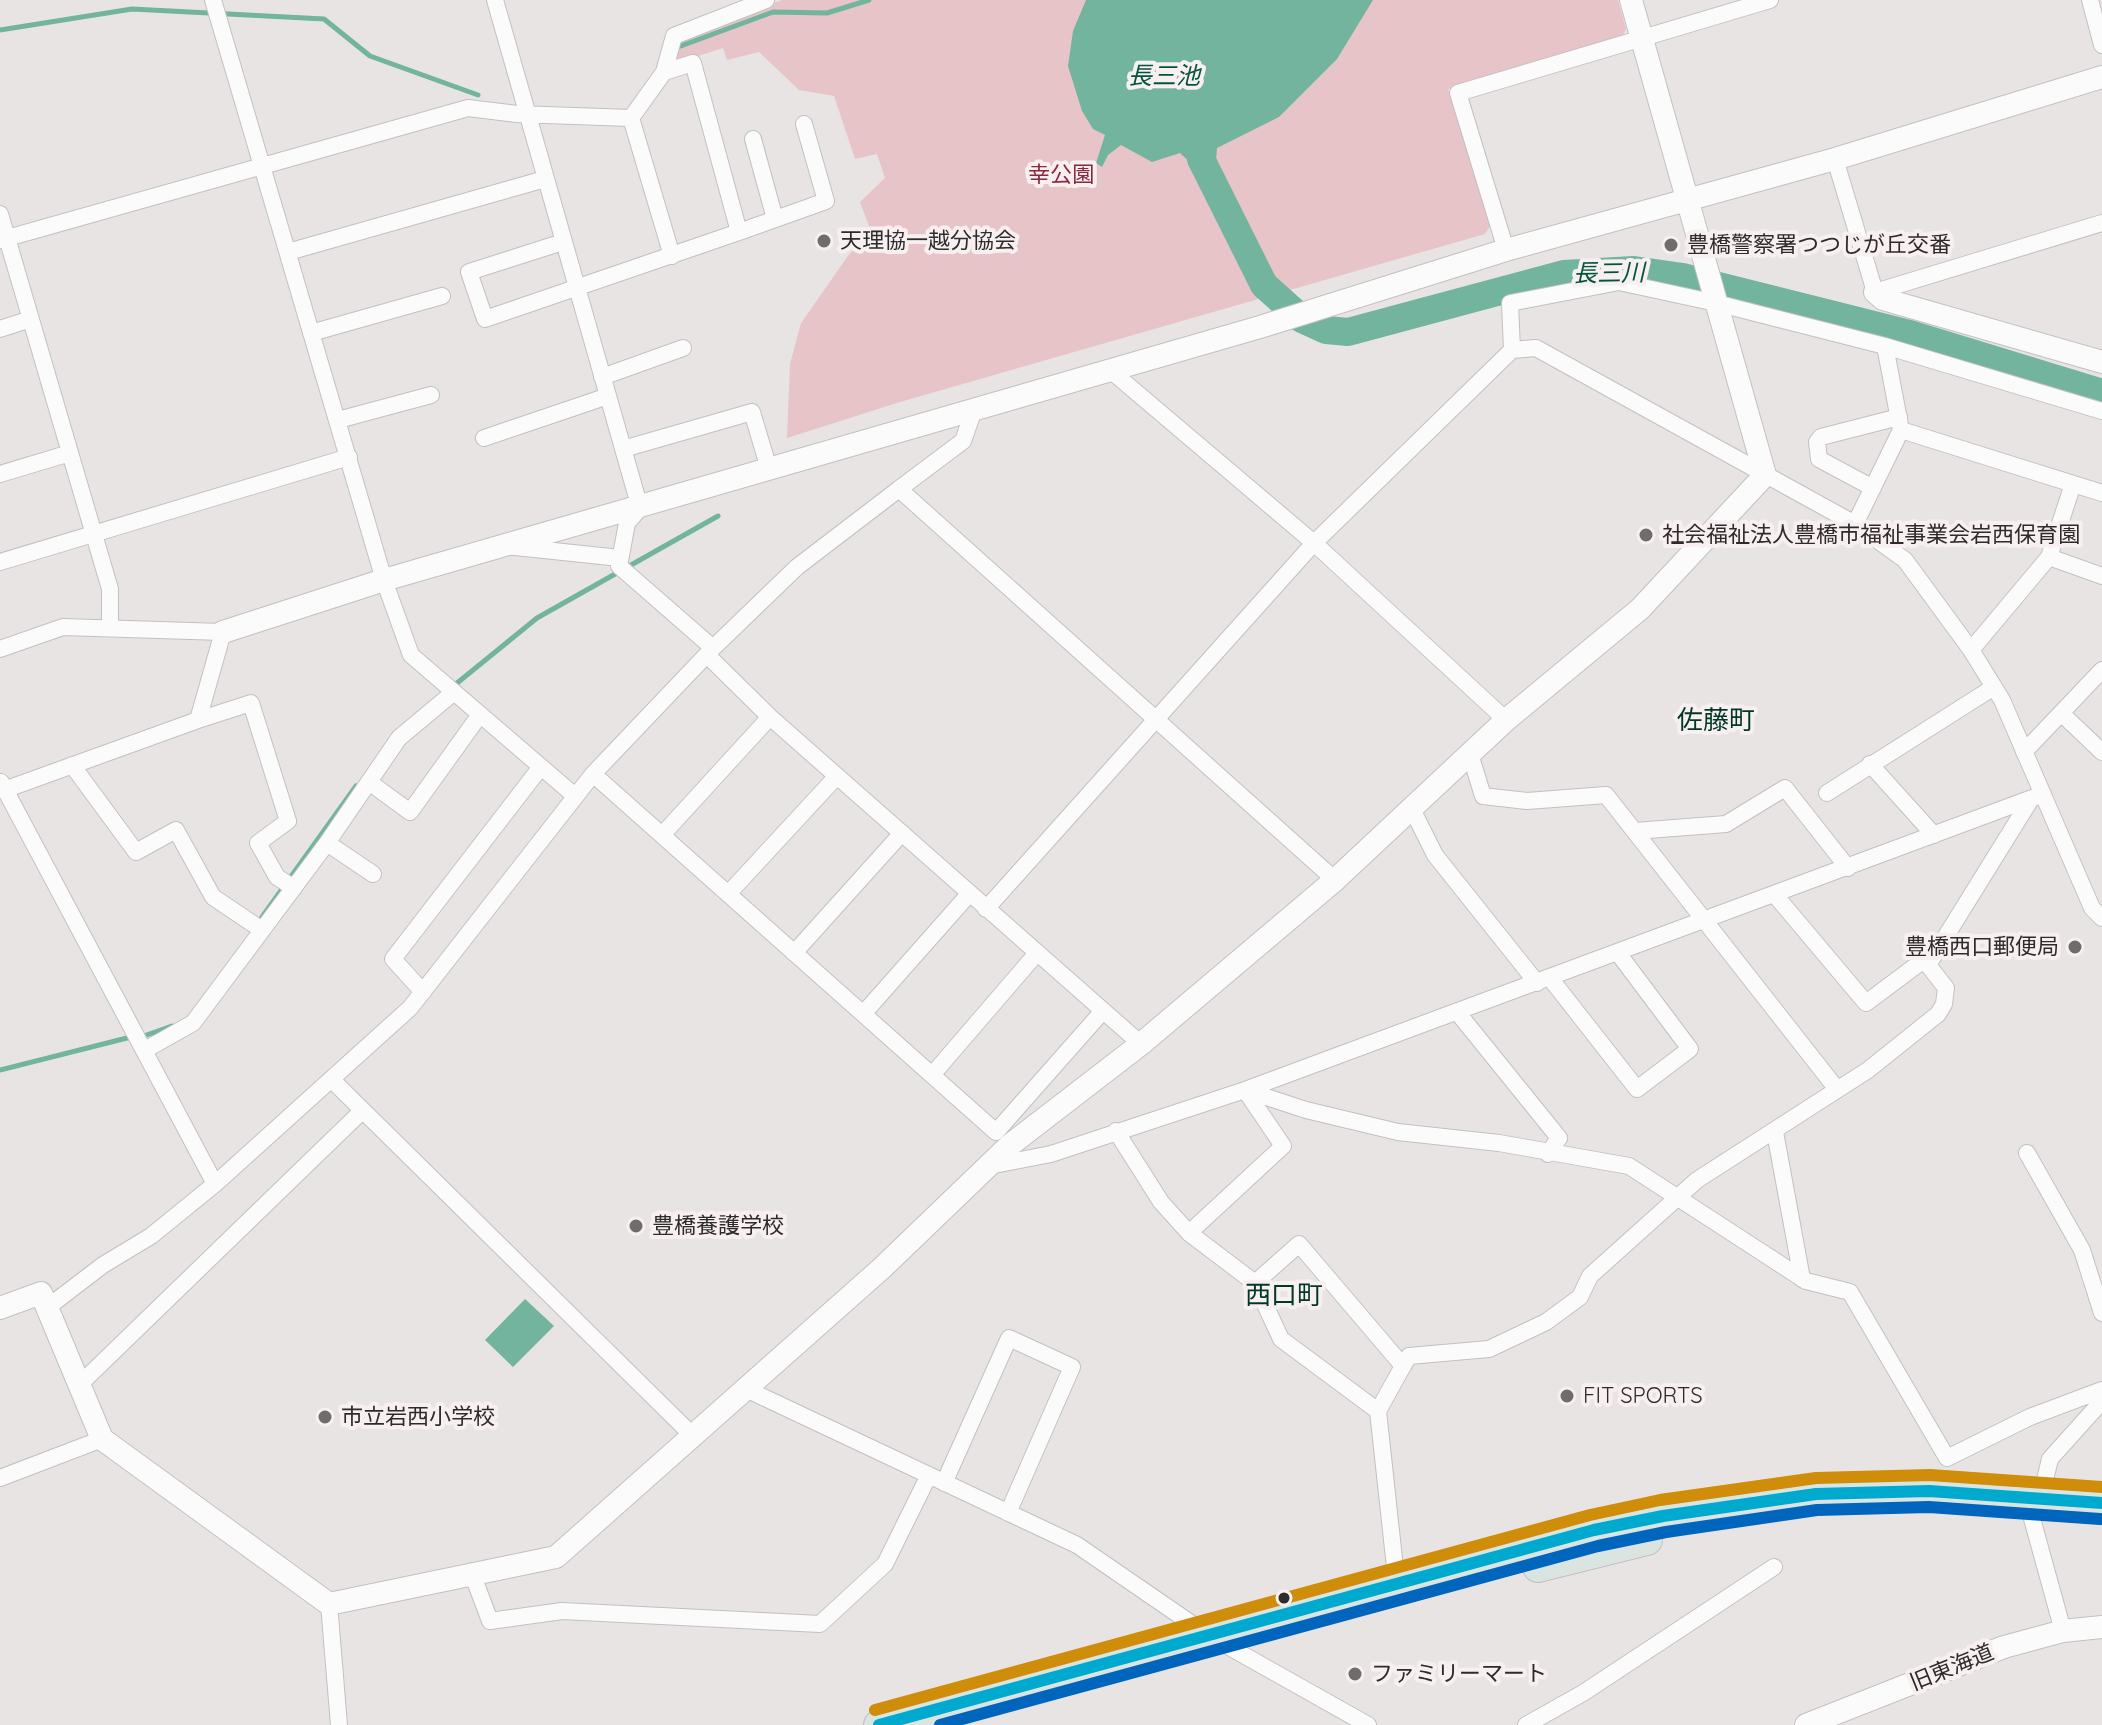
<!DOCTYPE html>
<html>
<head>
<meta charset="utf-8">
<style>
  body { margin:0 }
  canvas { display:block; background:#e8e4e4 }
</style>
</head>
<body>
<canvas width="2102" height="1725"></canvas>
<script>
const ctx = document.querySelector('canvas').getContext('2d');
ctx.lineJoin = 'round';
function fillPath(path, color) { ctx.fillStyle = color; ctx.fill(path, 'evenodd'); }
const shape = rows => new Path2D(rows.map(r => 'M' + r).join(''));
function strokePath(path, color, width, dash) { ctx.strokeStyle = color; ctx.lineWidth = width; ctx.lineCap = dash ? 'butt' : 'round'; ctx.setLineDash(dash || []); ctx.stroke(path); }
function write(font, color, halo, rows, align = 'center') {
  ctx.font = font + ' Quicksand,"Noto Sans JP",sans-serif'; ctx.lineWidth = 8; ctx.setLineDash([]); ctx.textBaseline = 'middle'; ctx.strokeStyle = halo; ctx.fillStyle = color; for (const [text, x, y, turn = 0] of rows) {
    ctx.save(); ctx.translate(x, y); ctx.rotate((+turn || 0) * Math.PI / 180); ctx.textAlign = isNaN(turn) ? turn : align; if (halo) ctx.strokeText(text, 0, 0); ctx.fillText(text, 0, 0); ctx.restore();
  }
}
fillPath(shape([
  [782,0,1618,0,1626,29,1622,37,1448,89,1490,226,1485,234,900,402,787,438,790,364,801,323,850,253,872,234,860,202,885,178,877,154,855,159,834,96,799,90,759,52,727,60,723,48,673,64,680,39]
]), '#e7c4c8');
fillPath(shape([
  [1086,0,1373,0,1337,59,1279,117,1217,148,1216,160,1194,166,1180,153,1152,162,1121,145,1108,155,1102,167,1096,163,1105,135,1093,129,1082,111,1068,66,1073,31],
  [525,1299,554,1326,513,1367,485,1340]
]), '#72b49d');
strokePath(shape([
  [0,30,132,9,324,19,370,56,478,95],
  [678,47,773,12,827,13,869,0],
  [451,688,537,618,718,516],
  [257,924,356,786],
  [141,1037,172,1026],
  [0,1070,131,1037]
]), '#72b49d', 5);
strokePath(shape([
  [1201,159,1264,285,1302,319,1326,330,1348,332,1564,274,1634,270,1683,277,1906,333,2102,393]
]), '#72b49d', 28);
const street = shape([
  [213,0,384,580,411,655,575,796],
  [495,0,640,508,627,523,619,566,713,648],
  [2090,0,2102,45],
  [631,118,672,256],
  [753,139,775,219],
  [1835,159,1875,292,2102,223],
  [0,214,110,589,110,628],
  [739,232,826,201,804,124],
  [0,240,468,108,517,114,631,118,664,72,674,36,766,0],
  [563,242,469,272,485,319,739,232,693,63,664,72],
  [1506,250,1458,93,1770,0],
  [288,252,545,179],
  [0,329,31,319],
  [311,333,442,296],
  [1512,350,1510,303,1619,282,1716,303,1885,346,2102,411],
  [1110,370,1314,543,1506,720],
  [602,377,683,348],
  [338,420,431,395],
  [1901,430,2102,493],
  [484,438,608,396],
  [623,449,752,412,769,469],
  [0,474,70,453],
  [1873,488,1819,459,1817,442,1821,437,1899,417],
  [899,489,963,441,975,407],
  [1855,524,1901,430,1885,346],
  [506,546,620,558],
  [2049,557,2102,576],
  [0,562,349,457],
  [0,649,63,627,223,632,198,720,4,790],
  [1971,650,2049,557,2073,484],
  [707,655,770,717,1141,1044],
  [2061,713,2102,752],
  [198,720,251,703,288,821,258,843,277,877,294,888],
  [2024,752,2102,670],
  [1470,754,1483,796,1527,801,1606,795,1836,1088],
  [1870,764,1934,835],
  [72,765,136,852,176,830,213,897,262,930],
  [593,774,996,1132,1102,1012],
  [1,782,215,1184],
  [369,782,410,812,479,716],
  [1827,793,1994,687],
  [1412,809,1435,855,1537,983],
  [1635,831,1726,824,1785,788,1848,868],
  [662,835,770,717],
  [327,843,373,874],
  [728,894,837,776],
  [1775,895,1866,1003,1933,953],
  [986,909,1314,543,1512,350,1536,348,1855,524,1905,560,1971,650,2002,700,2092,908,2102,918],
  [794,953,902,833],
  [1550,978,1637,1089,1690,1049,1618,953],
  [423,992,393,959,540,768],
  [1458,1013,1559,1138,1548,1154],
  [863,1014,970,893],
  [145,1050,193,1023,327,843,399,738,454,692],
  [932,1075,1037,953],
  [331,1079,693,1436],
  [1245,1090,1306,1110,1398,1132,1499,1143,1629,1166,1806,1281,1850,1292,1947,1458,2030,1417,2102,1390],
  [1116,1131,1161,1202,1189,1233,1255,1283,1281,1339,1378,1411,1397,1586],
  [1775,1132,1802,1279],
  [2027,1153,2082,1250,2102,1313],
  [989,1166,1051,1154,1245,1090,2043,794],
  [1189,1233,1283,1146,1245,1090],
  [1255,1283,1299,1244,1403,1366,1378,1411],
  [48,1307,103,1265,151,1236,215,1184,410,1008,593,774,713,648,797,567,899,489,1335,880],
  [1403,1366,1409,1356,1489,1349,1546,1322,1580,1297,1590,1276,1697,1180,1868,1070,1938,1014,1944,1004,1946,988,1928,965,2031,799],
  [78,1386,362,1111],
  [746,1389,1077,1545,1208,1635,1368,1725],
  [0,1478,102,1439],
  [944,1483,1009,1338,1072,1367,1008,1513],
  [2041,1496,2050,1459,2102,1401],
  [2031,1515,2063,1631],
  [473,1576,490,1621,562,1611,820,1624,885,1564,929,1475],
  [329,1604,339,1725],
  [1526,1725,1583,1693,1774,1567]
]);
const secondary = shape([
  [1875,292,1883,299,2102,362],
  [223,632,384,580,1260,327,1506,250,1835,159,2102,77],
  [0,1308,41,1293,102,1439,329,1604,556,1557,882,1268,1010,1145,1141,1044,1335,880,1506,720,1640,609,1765,475,1631,0],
  [1806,1725,2004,1647,2063,1631,2102,1627]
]);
const highway = shape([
  [1538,1567,1647,1540],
  [879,1725,1594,1530,1663,1516,1816,1494,1929,1491,2041,1496,2102,1503]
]);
strokePath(street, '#c3c0c0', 18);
strokePath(secondary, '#c3c0c0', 24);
strokePath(highway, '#c1bfbf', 32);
strokePath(street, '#fcfbfb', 16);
strokePath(secondary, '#fcfbfb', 22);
strokePath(highway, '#dae5e1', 30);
strokePath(shape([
  [879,1725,1594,1530,1663,1516,1816,1494,1929,1491,2102,1503]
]), '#00a9ce', 12);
strokePath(shape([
  [940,1725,1598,1546,1666,1532,1817,1510,1929,1507,2100,1519]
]), '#0065bd', 12);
strokePath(shape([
  [875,1710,1590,1515,1660,1500,1816,1478,1930,1475,2102,1487]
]), '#cf8d09', 12);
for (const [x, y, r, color] of [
  [824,241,8,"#6f6c6c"],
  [1671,245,8,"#6f6c6c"],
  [1646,535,8,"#6f6c6c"],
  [2075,947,8,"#6f6c6c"],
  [636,1226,8,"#6f6c6c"],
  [1567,1396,8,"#6f6c6c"],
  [325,1417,8,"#6f6c6c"],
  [1284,1598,7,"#2e2b2b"],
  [1355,1674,8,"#6f6c6c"]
]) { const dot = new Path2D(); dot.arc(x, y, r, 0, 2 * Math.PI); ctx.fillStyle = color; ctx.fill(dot); strokePath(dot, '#f7eff0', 3); }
write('22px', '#8b273f', '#f7eff0', [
  ["幸公園",1061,175]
]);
write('22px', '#2e2b2b', '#f7eff0', [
  ["天理協一越分協会",840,241],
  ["豊橋警察署つつじが丘交番",1687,245],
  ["社会福祉法人豊橋市福祉事業会岩西保育園",1662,535],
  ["豊橋西口郵便局",2059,947,"right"],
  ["豊橋養護学校",652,1226],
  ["FIT SPORTS",1583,1396],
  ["市立岩西小学校",341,1417],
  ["ファミリーマート",1371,1674]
], 'left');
write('22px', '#2e2b2b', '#f7eff0', [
  ["旧東海道",1952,1668,-22]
]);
write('italic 24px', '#01543d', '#f7eff0', [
  ["長三池",1164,77],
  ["長三川",1609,274,-1]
]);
write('26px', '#013727', '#f7eff0', [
  ["佐藤町",1716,721],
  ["西口町",1284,1296]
]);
</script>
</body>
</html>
